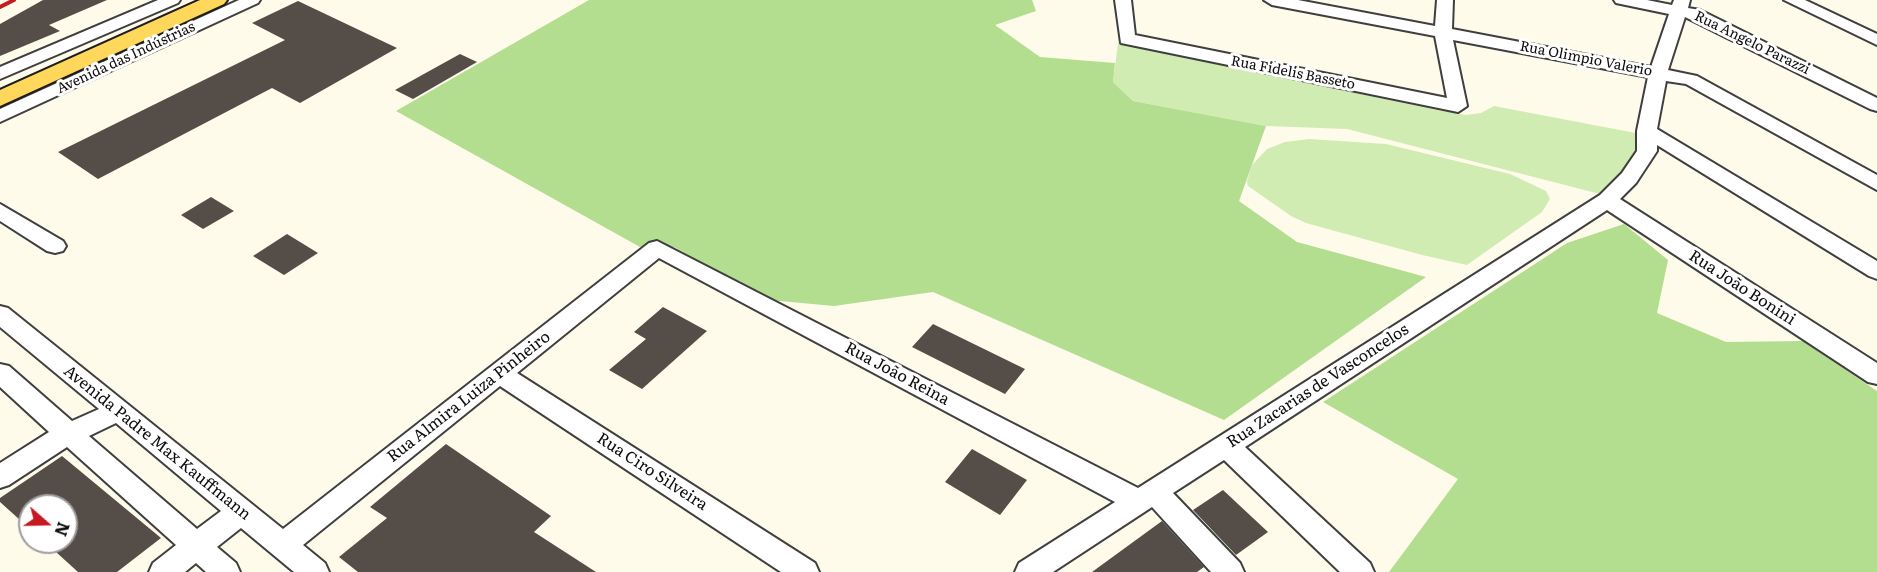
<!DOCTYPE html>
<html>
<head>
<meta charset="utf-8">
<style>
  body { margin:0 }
  #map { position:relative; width:1877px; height:572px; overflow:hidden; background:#fffbeb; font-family:Literata,serif }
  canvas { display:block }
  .north { position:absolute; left:18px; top:494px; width:60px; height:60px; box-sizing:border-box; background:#fff; border:2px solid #9e9e9e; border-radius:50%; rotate:110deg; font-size:16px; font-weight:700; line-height:24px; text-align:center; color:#0c0c0c }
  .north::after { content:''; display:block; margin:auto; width:21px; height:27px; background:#c51a22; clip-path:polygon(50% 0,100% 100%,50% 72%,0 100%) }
</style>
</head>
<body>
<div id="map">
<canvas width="1877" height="572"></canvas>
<div class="north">N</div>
</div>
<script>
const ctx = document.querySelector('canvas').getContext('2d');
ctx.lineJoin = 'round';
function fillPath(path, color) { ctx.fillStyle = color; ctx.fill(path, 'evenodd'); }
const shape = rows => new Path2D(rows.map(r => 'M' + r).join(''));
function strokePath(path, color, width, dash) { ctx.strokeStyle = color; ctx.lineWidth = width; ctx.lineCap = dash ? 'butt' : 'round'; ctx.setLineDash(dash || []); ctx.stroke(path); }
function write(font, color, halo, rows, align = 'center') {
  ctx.font = font + ' Literata,serif'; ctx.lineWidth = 6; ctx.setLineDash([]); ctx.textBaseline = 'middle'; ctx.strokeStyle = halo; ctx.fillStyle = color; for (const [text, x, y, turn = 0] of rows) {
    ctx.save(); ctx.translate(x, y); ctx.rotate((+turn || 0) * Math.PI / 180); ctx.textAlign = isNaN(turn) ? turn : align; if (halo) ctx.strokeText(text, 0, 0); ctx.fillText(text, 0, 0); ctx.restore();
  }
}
fillPath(shape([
  [1118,43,1432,109,1466,115,1481,113,1494,106,1641,134,1631,168,1600,194,1347,129,1266,126,1133,101,1113,82],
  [1309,139,1386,144,1510,174,1546,191,1550,199,1542,212,1467,265,1422,255,1306,223,1291,216,1248,186,1247,181,1252,165,1267,149,1285,142]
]), '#d0ecb2');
fillPath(shape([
  [589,0,1032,0,1036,11,995,25,1040,57,1115,63,1113,82,1133,101,1266,126,1239,201,1297,242,1426,277,1224,420,933,292,834,306,769,300,674,247,640,247,396,111],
  [1624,224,1668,260,1657,313,1726,342,1803,341,1877,391,1877,572,1389,572,1458,479,1323,402,1567,243]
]), '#b3de90');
fillPath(shape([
  [43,0,107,0,49,25,60,31,0,56,0,24],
  [298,1,397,48,300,103,272,88,98,179,58,152,285,40,252,23],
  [460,54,477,62,413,99,395,90],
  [211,197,234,211,203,229,181,215],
  [287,234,318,253,284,275,253,256],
  [663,307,707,331,642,389,609,370,646,339,634,332],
  [933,324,1025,369,1005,394,912,347],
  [446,444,551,516,534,532,596,572,358,572,339,557,387,518,370,507],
  [972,449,1027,480,1000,515,945,482],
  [62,456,161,538,117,572,78,572,45,542,66,542,66,506,30,506,30,529,0,502,0,498],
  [1223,490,1268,532,1236,555,1193,510],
  [1162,521,1204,567,1197,572,1092,572]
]), '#554d47');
const minor = shape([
  [158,0,180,0,178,3,0,79,0,67,158,0],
  [239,0,260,0,258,3,0,122,0,109,239,0],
  [1115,0,1131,0,1135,35,1447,98,1435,36,1272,5,1264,0,1298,0,1435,26,1437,0,1453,0,1452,29,1651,67,1669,14,1616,3,1614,0,1647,0,1672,5,1674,0,1690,0,1688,8,1700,10,1877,98,1877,111,1870,109,1685,17,1668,70,1697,76,1877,175,1877,190,1686,84,1666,81,1657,129,1877,261,1877,279,1869,276,1657,145,1657,151,1636,183,1620,199,1877,363,1877,384,1868,382,1607,210,1245,447,1370,563,1374,572,1340,572,1224,460,1173,493,1240,563,1244,572,1211,572,1152,507,1053,572,1015,572,1019,563,1115,502,659,258,517,373,815,563,819,572,781,572,500,386,303,545,325,563,329,572,294,572,241,528,217,547,236,563,240,572,206,572,196,563,185,572,149,572,153,563,176,545,67,447,9,485,0,488,0,463,49,432,0,387,0,364,9,366,72,421,99,409,0,327,0,306,8,308,283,529,649,243,657,241,1138,488,1600,195,1622,173,1637,151,1637,131,1648,77,1453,40,1467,106,1458,112,1121,43,1115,0],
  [116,423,221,511,197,529,89,436,116,423],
  [1784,0,1805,0,1877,34,1877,45,1784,0],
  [0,204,63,241,66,246,63,251,55,253,47,251,0,221,0,204]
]);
const major = shape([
  [200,0,227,0,224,4,0,106,0,90,200,0]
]);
strokePath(minor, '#3f3f3f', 4);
strokePath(major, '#1d1d1d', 4);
fillPath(minor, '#fff');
fillPath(major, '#ffd85b');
strokePath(shape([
  [0,7,14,0]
]), '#c51a22', 4);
write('14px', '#0c0c0c', '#fff', [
  ["Rua Angelo Parazzi",1752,43,26],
  ["Avenida das Indústrias",126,58,-25],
  ["Rua Olimpio Valerio",1586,59,11],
  ["Rua Fidelis Basseto",1293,73,11]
]);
write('16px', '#0c0c0c', '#fff', [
  ["Rua João Bonini",1742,288,33],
  ["Rua João Reina",897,374,28],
  ["Rua Zacarias de Vasconcelos",1318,386,-33],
  ["Rua Almira Luiza Pinheiro",469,397,-38],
  ["Avenida Padre Max Kauffmann",157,443,39],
  ["Rua Ciro Silveira",652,472,33]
]);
</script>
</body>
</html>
